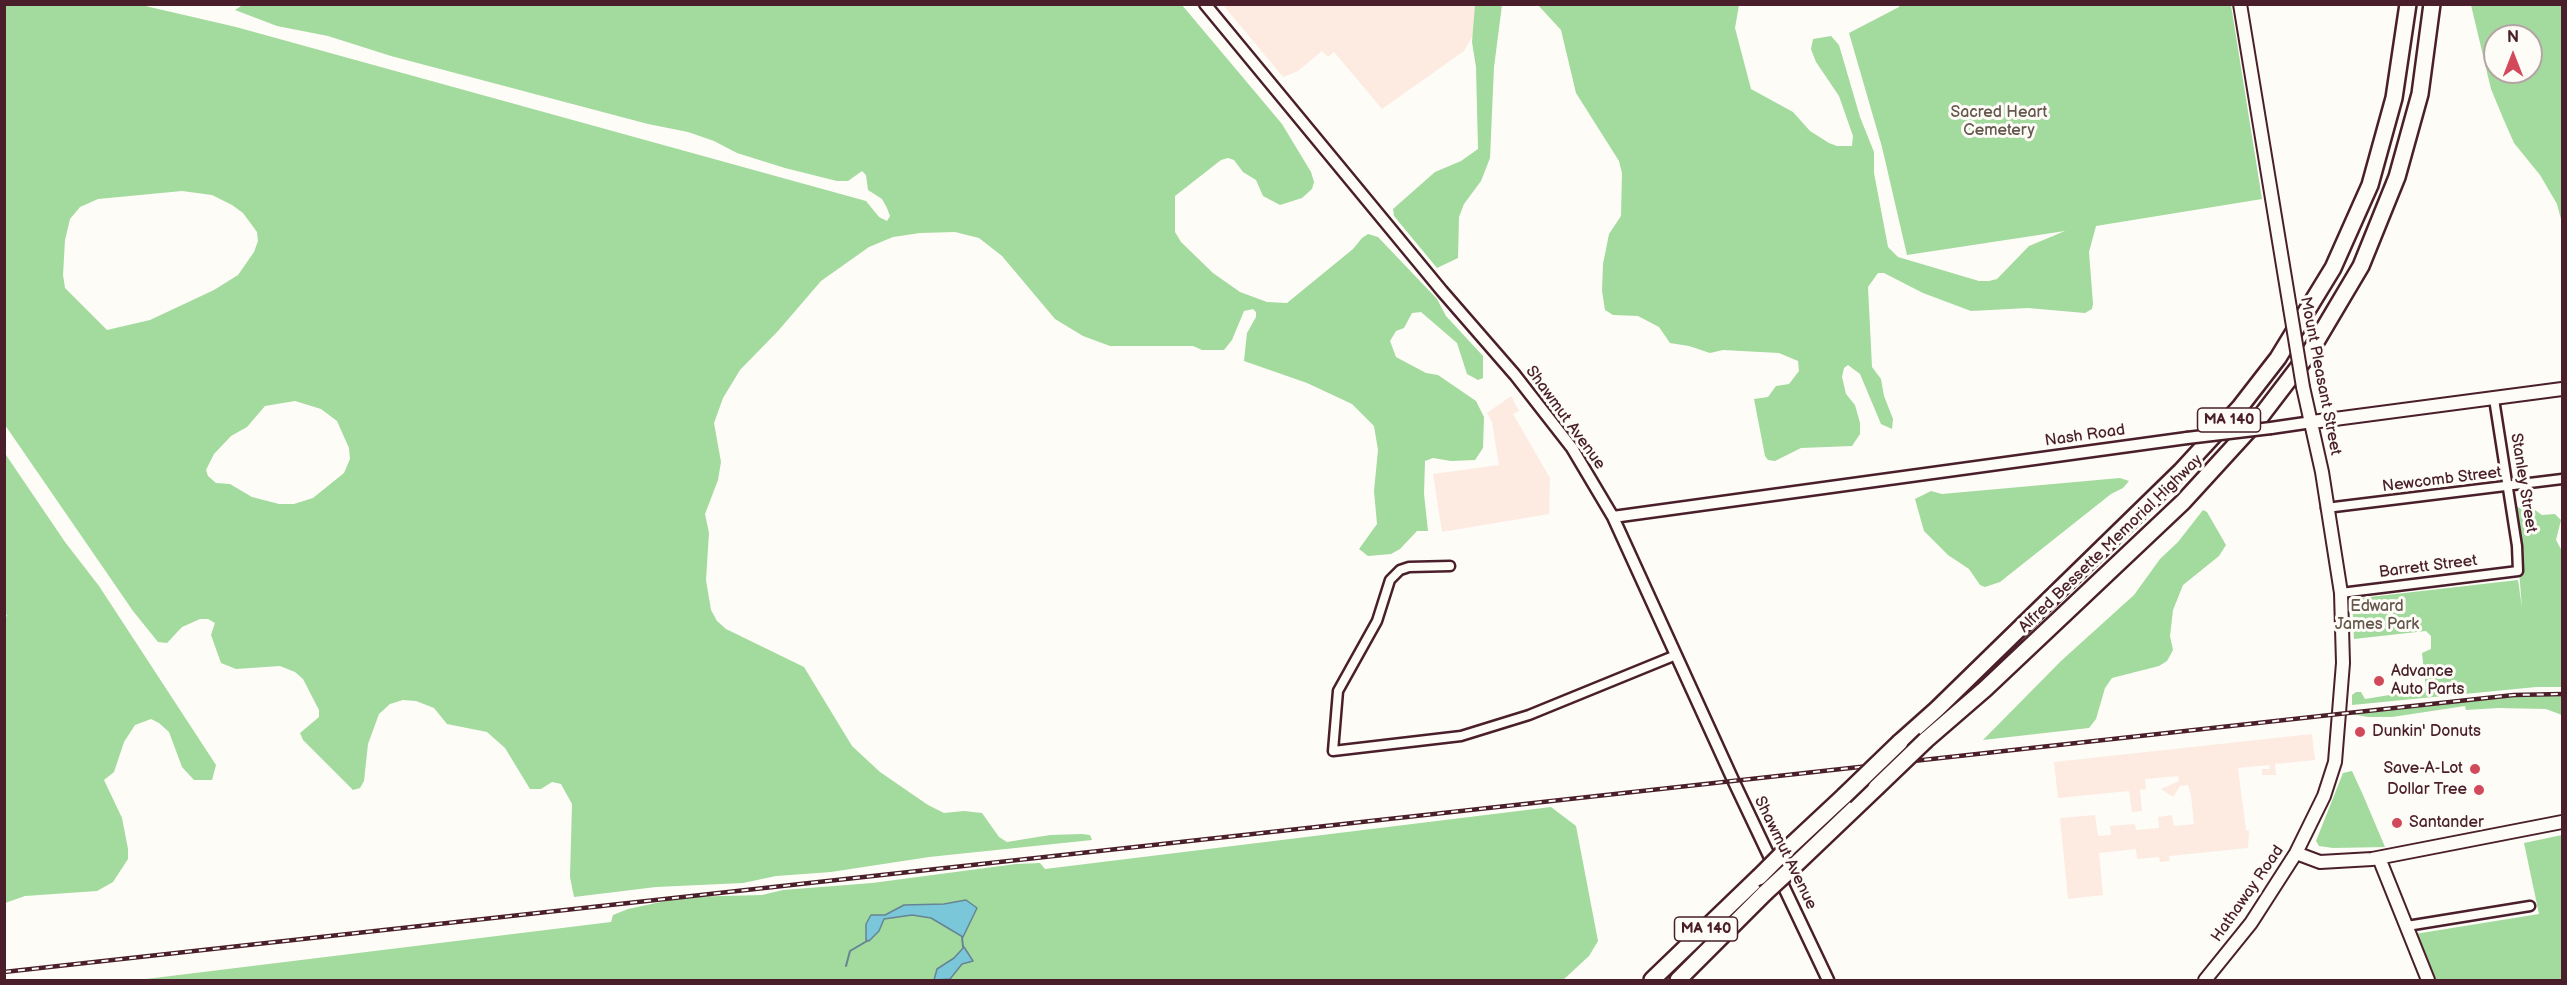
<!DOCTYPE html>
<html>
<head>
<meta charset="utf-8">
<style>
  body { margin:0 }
  #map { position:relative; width:2567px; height:985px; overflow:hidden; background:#fdfcf7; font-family:"Balsamiq Sans",sans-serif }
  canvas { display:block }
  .frame { position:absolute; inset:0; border:6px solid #4a1f2b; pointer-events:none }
  .north { position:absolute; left:2483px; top:24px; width:60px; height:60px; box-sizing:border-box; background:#fdfcf7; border:2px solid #b5a4a5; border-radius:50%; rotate:0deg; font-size:16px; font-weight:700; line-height:24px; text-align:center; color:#4a1f2b }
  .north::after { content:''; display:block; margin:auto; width:21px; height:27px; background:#d1495b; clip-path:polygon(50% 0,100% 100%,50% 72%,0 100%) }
</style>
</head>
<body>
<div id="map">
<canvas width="2567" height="985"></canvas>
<div class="frame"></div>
<div class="north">N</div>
</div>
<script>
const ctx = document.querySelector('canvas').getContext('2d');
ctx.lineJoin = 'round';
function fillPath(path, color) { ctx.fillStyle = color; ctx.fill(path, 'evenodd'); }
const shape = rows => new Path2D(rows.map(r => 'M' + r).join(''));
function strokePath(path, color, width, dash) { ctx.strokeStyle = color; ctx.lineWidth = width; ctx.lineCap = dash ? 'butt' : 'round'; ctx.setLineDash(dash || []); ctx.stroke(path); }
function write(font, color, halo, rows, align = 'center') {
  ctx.font = font + ' "Balsamiq Sans",sans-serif'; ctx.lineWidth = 6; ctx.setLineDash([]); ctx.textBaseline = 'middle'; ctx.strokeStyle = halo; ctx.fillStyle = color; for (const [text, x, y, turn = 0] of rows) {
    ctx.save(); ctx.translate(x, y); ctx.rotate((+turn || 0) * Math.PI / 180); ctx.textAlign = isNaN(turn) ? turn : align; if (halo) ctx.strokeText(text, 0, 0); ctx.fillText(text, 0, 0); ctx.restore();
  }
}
fillPath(shape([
  [1223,5,1480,5,1480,23,1464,51,1382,109,1334,52,1328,57,1322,51,1298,71,1283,77],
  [1511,396,1519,411,1513,414,1550,478,1549,514,1442,532,1433,474,1499,465,1492,422,1487,413],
  [2312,734,2315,760,2275,764,2276,775,2262,775,2262,769,2269,769,2270,765,2238,768,2246,830,2249,831,2248,848,2169,856,2170,861,2160,862,2159,857,2137,859,2136,849,2099,853,2103,895,2068,899,2060,818,2095,815,2098,836,2111,835,2110,826,2135,824,2136,830,2159,828,2158,817,2172,815,2174,826,2194,824,2191,796,2188,785,2180,786,2173,797,2161,789,2179,781,2178,776,2145,779,2146,789,2140,790,2142,811,2132,812,2129,791,2058,798,2054,762]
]), '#fdebe2');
fillPath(shape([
  [141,5,236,27,866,201,879,217,887,221,890,216,887,208,882,199,868,190,866,175,862,171,848,181,837,181,785,168,737,153,714,141,688,132,648,124,391,56,328,36,277,26,235,10,244,4,1182,5,1282,124,1311,172,1314,182,1312,189,1302,198,1280,205,1263,196,1256,180,1243,172,1234,160,1228,158,1221,160,1175,196,1175,232,1181,242,1213,273,1240,292,1267,302,1287,303,1353,249,1362,238,1368,234,1378,237,1437,299,1446,316,1483,356,1483,378,1478,380,1467,374,1457,343,1421,312,1412,313,1404,328,1396,331,1390,341,1396,357,1426,373,1438,375,1476,401,1484,417,1483,448,1475,460,1451,461,1433,458,1425,461,1424,494,1428,531,1417,531,1400,549,1391,554,1368,556,1359,549,1377,524,1374,491,1378,450,1374,426,1352,404,1307,383,1244,361,1247,333,1256,317,1256,312,1253,309,1244,311,1232,340,1224,350,1202,350,1193,346,1110,346,1083,336,1055,319,1002,256,979,238,955,232,920,233,893,237,869,247,821,281,778,331,740,370,723,398,714,423,721,462,718,480,705,514,709,533,706,580,711,610,717,621,726,629,804,667,852,746,880,772,928,805,944,813,964,811,982,813,999,837,1007,842,1050,835,1082,834,1090,835,1092,840,929,857,831,872,776,876,743,883,656,887,574,897,570,877,572,804,561,784,552,782,541,789,530,789,505,748,487,732,447,724,434,708,416,701,403,700,390,704,379,714,368,744,364,781,360,788,353,790,303,740,300,733,319,717,319,710,303,679,295,672,280,666,236,669,221,663,211,635,215,623,208,619,200,619,182,627,167,643,158,642,133,611,5,425,5,5],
  [182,191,212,195,232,205,243,213,257,232,258,241,254,252,238,275,214,290,150,320,107,330,65,288,63,275,65,240,70,219,80,207,98,199],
  [295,401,321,409,337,421,349,448,350,459,344,473,313,498,294,504,279,504,252,497,230,484,216,483,208,476,206,470,214,454,231,436,247,427,265,406],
  [1475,5,1502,5,1494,67,1490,158,1481,181,1464,204,1459,217,1458,258,1437,268,1394,216,1393,209,1435,172,1461,161,1478,149,1476,67,1472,42],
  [1538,5,1739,5,1735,28,1751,89,1793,112,1810,131,1829,143,1837,146,1852,146,1853,136,1839,96,1816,62,1811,49,1813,39,1831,36,1839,45,1860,117,1874,152,1874,173,1888,247,1898,257,1979,281,1989,281,1997,279,2029,246,2065,231,1907,255,1882,147,1849,33,1899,7,1899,5,2231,5,2262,199,2096,226,2089,252,2093,304,2092,309,2085,313,2028,308,1971,311,1923,293,1884,273,1878,273,1868,287,1872,367,1881,379,1884,396,1893,419,1892,429,1881,424,1860,374,1848,365,1844,368,1842,377,1846,394,1855,405,1860,423,1860,434,1852,446,1801,448,1775,461,1768,460,1765,456,1754,399,1768,397,1776,386,1789,384,1799,371,1798,361,1779,353,1723,350,1710,353,1689,346,1670,343,1659,327,1638,316,1613,315,1605,310,1602,291,1603,264,1609,234,1621,216,1622,173,1619,161,1576,93,1561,30],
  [2471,5,2562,5,2562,223,2557,204,2540,175,2514,143,2503,118,2491,89],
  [2495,36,2531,36,2531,72,2495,72],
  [4,452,65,542,99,586,216,765,212,780,194,780,182,767,169,732,159,723,151,719,135,725,124,742,114,772,104,780,122,818,128,849,128,859,113,882,97,891,25,896,5,903,4,618,7,616,4,610],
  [2120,478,2129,481,2123,488,2111,494,2000,582,1985,587,1980,585,1969,569,1948,555,1924,531,1915,499,1931,491,1942,494],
  [2516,506,2523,510,2531,523,2535,510,2542,515,2555,514,2561,520,2556,540,2562,551,2562,687,2536,687,2352,705,2352,695,2356,692,2361,692,2365,699,2426,689,2422,653,2431,649,2431,636,2426,631,2354,639,2352,599,2518,580,2522,608,2514,507],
  [2203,510,2207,512,2226,545,2219,556,2183,585,2173,610,2170,636,2173,650,2167,661,2159,666,2112,678,2105,688,2096,719,2089,728,1983,740,2061,661,2134,595,2160,559,2178,542],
  [2562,695,2562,715,2546,709,2498,708,2466,710,2465,706,2392,717,2368,717,2351,714,2511,697],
  [2352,771,2363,795,2385,847,2333,848,2319,846,2316,841,2343,773],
  [1551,807,1576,826,1598,941,1589,956,1563,980,138,980,611,922,613,915,628,909,684,897,762,895,783,890,872,883,1016,864,1040,863,1045,869],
  [2562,835,2562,980,2435,980,2415,934,2539,914,2524,843]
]), '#a3da9d');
const water = shape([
  [966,900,977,908,963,937,931,918,912,915,884,919,879,931,869,941,866,940,866,924,871,915,885,915,904,905,944,904,966,900],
  [964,947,973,961,962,964,950,979,934,980,937,969,954,958,964,947]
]);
fillPath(water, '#7bc7da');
strokePath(water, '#678494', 1.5);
strokePath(shape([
  [962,937,963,947],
  [846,966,850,951,867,941]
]), '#678494', 2);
const minor = shape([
  [2326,508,2562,479],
  [1450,566,1409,567,1400,570,1390,580,1377,621,1338,691,1333,751,1461,736,1529,715,1676,655],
  [2341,593,2518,571,2517,546,2494,399],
  [2407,926,2530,906]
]);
const tertiary = shape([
  [1205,4,1442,291,1515,375,1572,448,1613,517,1733,780,1828,980],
  [2271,428,2312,422],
  [1613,517,2187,438]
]);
const secondary = shape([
  [2240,4,2290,308],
  [2312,422,2562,389],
  [2296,853,2320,862,2372,859,2562,822],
  [2379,858,2428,980],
  [2205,980,2251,923,2296,853,2324,796,2335,762,2343,663,2341,593,2322,472,2303,387]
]);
const motorway = shape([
  [1926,740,1985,689,2183,502,2258,420,2310,352,2361,266,2397,177,2420,94,2432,4],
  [1900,742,1937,709,2181,471,2240,407,2278,358,2333,268,2370,185,2394,98,2408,4],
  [1784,852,1844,796],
  [1791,869,1876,788],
  [1652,980,1759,877],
  [1678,980,1765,893]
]);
strokePath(minor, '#4a1f2b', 13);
strokePath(tertiary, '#4a1f2b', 15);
strokePath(secondary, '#4a1f2b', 16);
strokePath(motorway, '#4a1f2b', 20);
strokePath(minor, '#fdfcf7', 8);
strokePath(tertiary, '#fdfcf7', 10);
strokePath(secondary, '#fdfcf7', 12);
strokePath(motorway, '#fdfcf7', 15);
const rail = shape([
  [4,972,2339,714,2514,695,2562,694]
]);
strokePath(rail, '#4a1f2b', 4.5);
strokePath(rail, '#fdfcf7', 2, [7]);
const tertiaryBridge = shape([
  [2187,438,2271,428]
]);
const secondaryBridge = shape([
  [2290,308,2303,387]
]);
const motorwayBridge = shape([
  [1876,788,1926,740],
  [1844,796,1900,742],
  [1759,877,1784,852],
  [1765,893,1791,869]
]);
strokePath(tertiaryBridge, '#4a1f2b', 15, []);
strokePath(secondaryBridge, '#4a1f2b', 16, []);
strokePath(motorwayBridge, '#4a1f2b', 20, []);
strokePath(tertiaryBridge, '#fdfcf7', 10);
strokePath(secondaryBridge, '#fdfcf7', 12);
strokePath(motorwayBridge, '#fdfcf7', 15);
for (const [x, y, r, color] of [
  [2379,681,6,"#d1495b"],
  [2360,732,6,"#d1495b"],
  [2475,769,6,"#d1495b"],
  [2479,790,6,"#d1495b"],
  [2397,823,6,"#d1495b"]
]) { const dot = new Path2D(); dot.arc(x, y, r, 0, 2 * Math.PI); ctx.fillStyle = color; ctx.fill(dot); strokePath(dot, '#fdfcf7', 2); }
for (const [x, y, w] of [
  [2229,420,63],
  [1706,929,63]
]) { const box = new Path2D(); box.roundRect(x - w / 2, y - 12, w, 24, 4.5); ctx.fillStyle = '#fdfcf7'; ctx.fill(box); strokePath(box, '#4a1f2b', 1.5); }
write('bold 15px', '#4a1f2b', null, [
  ["MA 140",2229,420],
  ["MA 140",1706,929]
]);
write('16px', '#65574d', '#fdfcf7', [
  ["Sacred Heart",1999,113],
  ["Cemetery",1999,131],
  ["Edward",2377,607],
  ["James Park",2377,625]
]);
write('16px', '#4a1f2b', '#fdfcf7', [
  ["Mount Pleasant Street",2320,376,79],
  ["Shawmut Avenue",1565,418,54],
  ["Nash Road",2085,436,-8],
  ["Newcomb Street",2442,480,-7],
  ["Stanley Street",2523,483,81],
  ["Alfred Bessette Memorial Highway",2111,544,-44],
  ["Barrett Street",2428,567,-7],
  ["Shawmut Avenue",1785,853,64],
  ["Hathaway Road",2248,894,-55]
]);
write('16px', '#4a1f2b', '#fdfcf7', [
  ["Advance",2391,672],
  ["Auto Parts",2391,690],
  ["Dunkin' Donuts",2372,732],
  ["Save-A-Lot",2463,769,"right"],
  ["Dollar Tree",2467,790,"right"],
  ["Santander",2409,823]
], 'left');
</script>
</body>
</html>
